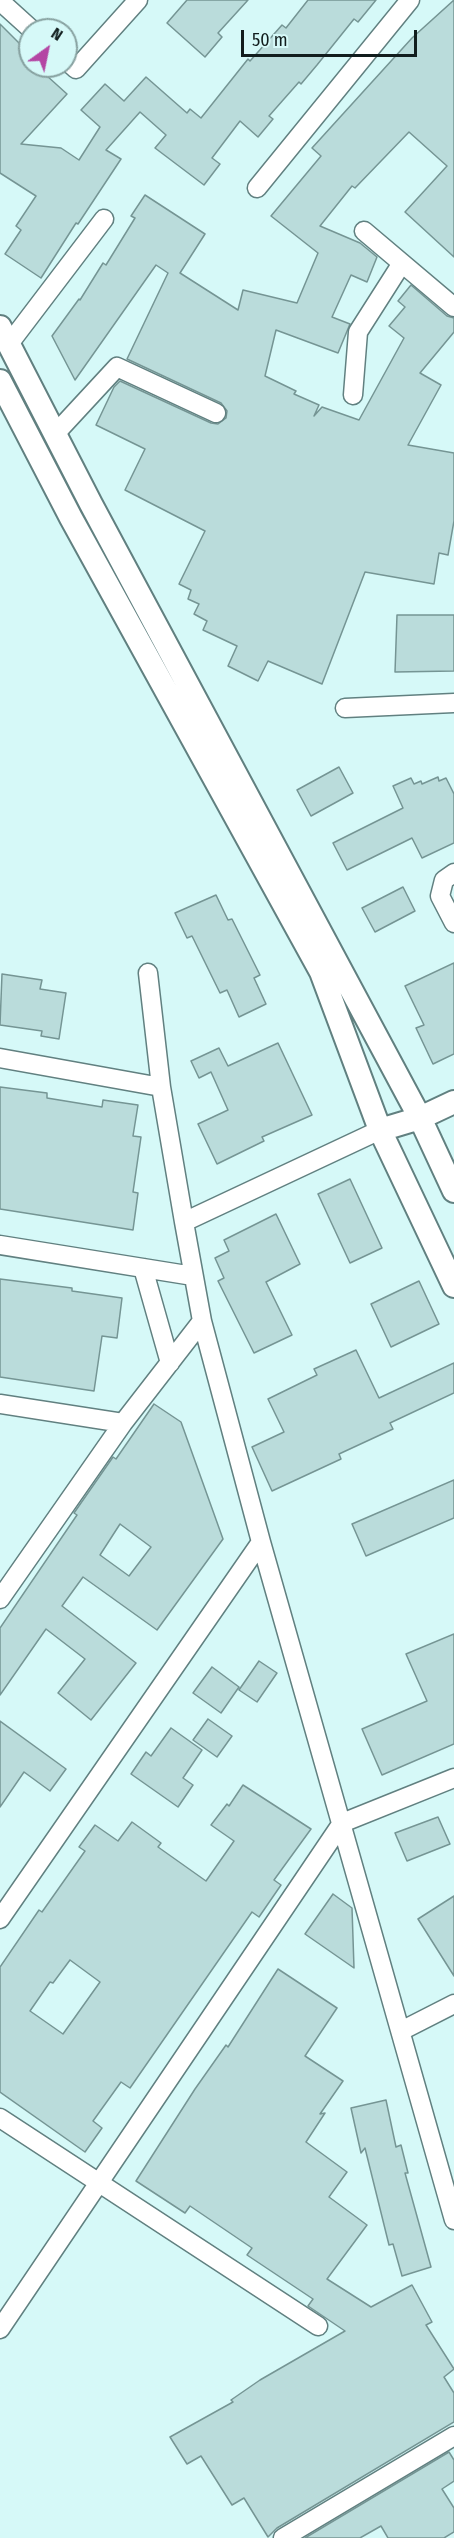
<!DOCTYPE html>
<html>
<head>
<meta charset="utf-8">
<style>
  body { margin:0 }
  #map { position:relative; width:454px; height:2538px; overflow:hidden; background:#d6f9f8; font-family:"Fira Sans Condensed",sans-serif }
  canvas { display:block }
  .north { position:absolute; left:18px; top:18px; width:60px; height:60px; box-sizing:border-box; background:#d6f9f8; border:2px solid #87a1a0; border-radius:50%; rotate:33deg; font-size:16px; font-weight:700; line-height:24px; text-align:center; color:#111d1d }
  .north::after { content:''; display:block; margin:auto; width:21px; height:27px; background:#b446a4; clip-path:polygon(50% 0,100% 100%,50% 72%,0 100%) }
  .scale { position:absolute; left:241px; top:30px; width:176px; height:27px; box-sizing:border-box; border:3px solid #111d1d; border-top:0; padding-left:8px; font-size:18px; line-height:21px; white-space:nowrap; color:#111d1d; -webkit-text-stroke:4px #d6f9f8; paint-order:stroke }
</style>
</head>
<body>
<div id="map">
<canvas width="454" height="2538"></canvas>
<div class="north">N</div>
<div class="scale">50 m</div>
</div>
<script>
const ctx = document.querySelector('canvas').getContext('2d');
ctx.lineJoin = 'round';
function fillPath(path, color) { ctx.fillStyle = color; ctx.fill(path, 'evenodd'); }
const shape = rows => new Path2D(rows.map(r => 'M' + r).join(''));
function strokePath(path, color, width, dash) { ctx.strokeStyle = color; ctx.lineWidth = width; ctx.lineCap = dash ? 'butt' : 'round'; ctx.setLineDash(dash || []); ctx.stroke(path); }
const building = shape([
  [187,0,248,0,218,33,222,37,205,57,167,23,187,0],
  [308,0,376,0,358,22,354,19,317,65,301,84,299,82,269,116,273,119,258,137,240,121,212,158,220,164,204,185,155,148,166,135,140,112,106,150,121,159,78,224,76,223,41,278,5,254,21,230,16,226,36,196,0,173,0,24,28,52,24,56,30,61,30,66,36,66,67,94,21,144,61,148,79,160,100,127,81,110,105,84,124,101,146,77,187,113,190,109,201,118,248,59,250,61,282,25,286,28,308,0],
  [454,0,454,257,405,212,447,166,409,132,355,188,352,186,320,226,360,243,377,257,367,282,351,275,332,317,350,324,338,353,276,330,265,376,296,391,294,394,319,405,314,416,322,407,359,420,404,338,389,326,405,307,398,301,411,285,447,316,454,318,454,332,420,373,441,385,408,445,454,453,454,521,448,555,439,553,434,584,365,572,322,684,268,661,258,681,228,666,237,646,203,630,207,621,194,614,199,604,188,599,191,590,179,584,205,531,125,490,145,449,96,425,114,387,120,381,211,423,218,424,226,418,227,411,221,403,127,359,168,273,156,265,75,380,52,336,79,299,80,300,103,263,106,265,135,218,131,216,145,195,205,234,180,273,238,310,243,290,297,303,318,253,271,216,321,156,312,148,412,38,454,0],
  [397,615,454,615,454,671,395,672,397,615],
  [339,767,353,793,311,816,297,790,339,767],
  [438,777,439,781,446,778,454,794,454,843,422,858,412,838,347,870,333,843,403,808,393,786,411,778,414,784,421,781,422,784,438,777],
  [403,887,415,911,375,932,362,908,403,887],
  [216,895,228,920,232,919,260,975,254,978,266,1004,239,1017,227,990,220,993,192,936,187,938,175,913,216,895],
  [454,963,454,1054,433,1064,416,1028,424,1025,405,986,454,963],
  [2,974,42,980,40,989,66,993,59,1039,41,1036,42,1031,0,1025,2,974],
  [278,1043,312,1115,262,1137,264,1141,217,1164,198,1124,228,1110,211,1072,199,1078,191,1061,219,1048,228,1066,278,1043],
  [0,1087,47,1093,47,1098,102,1107,103,1100,138,1105,133,1136,141,1137,133,1192,138,1193,133,1230,0,1209,0,1087],
  [350,1179,382,1248,350,1263,318,1194,350,1179],
  [276,1214,300,1264,266,1282,292,1335,254,1353,218,1281,224,1278,215,1258,229,1251,224,1240,276,1214],
  [0,1279,72,1288,72,1291,122,1298,117,1338,102,1336,94,1391,0,1377,0,1279],
  [419,1281,439,1324,391,1347,371,1304,419,1281],
  [356,1350,379,1398,454,1363,454,1393,390,1423,393,1429,339,1454,341,1459,272,1491,252,1447,284,1432,268,1399,317,1375,314,1369,356,1350],
  [154,1404,181,1422,223,1539,157,1630,83,1577,62,1606,136,1663,91,1720,58,1693,85,1659,46,1629,0,1695,0,1628,77,1515,74,1513,113,1457,116,1459,154,1404],
  [120,1524,151,1547,129,1576,100,1555,120,1524],
  [454,1480,454,1518,366,1556,352,1524,454,1480],
  [454,1634,454,1744,382,1775,362,1729,427,1701,406,1654,454,1634],
  [259,1661,277,1673,257,1702,239,1690,259,1661],
  [212,1667,239,1687,221,1713,193,1693,212,1667],
  [208,1719,232,1736,217,1757,193,1740,208,1719],
  [0,1721,66,1769,50,1791,24,1772,0,1807,0,1721],
  [171,1728,202,1750,183,1778,193,1785,178,1807,131,1774,146,1752,151,1756,171,1728],
  [243,1785,311,1829,274,1880,281,1885,259,1917,252,1912,130,2088,121,2082,93,2121,102,2128,85,2152,0,2092,0,1967,39,1910,42,1912,85,1851,79,1847,95,1825,118,1841,132,1822,161,1843,158,1847,206,1881,234,1841,211,1825,227,1804,229,1806,243,1785],
  [70,1960,100,1982,63,2034,30,2011,50,1982,53,1983,70,1960],
  [438,1817,450,1844,407,1861,395,1833,438,1817],
  [333,1894,352,1908,354,1968,305,1934,333,1894],
  [454,1896,454,1976,418,1919,454,1896],
  [278,1969,337,2008,305,2056,343,2081,320,2114,325,2113,306,2142,347,2172,329,2197,367,2225,327,2279,371,2307,412,2285,432,2322,426,2325,454,2369,444,2377,454,2393,454,2422,277,2528,268,2537,244,2498,232,2505,201,2456,187,2464,170,2437,233,2402,231,2400,260,2380,345,2331,308,2306,313,2299,247,2255,252,2248,190,2206,185,2213,136,2181,195,2089,226,2045,228,2047,278,1969],
  [386,2100,396,2147,401,2145,408,2173,405,2173,431,2267,402,2276,393,2244,389,2245,365,2148,361,2153,351,2108,386,2100],
  [449,2452,454,2460,454,2481,442,2489,454,2508,454,2532,444,2538,388,2538,381,2526,360,2538,305,2538,449,2452]
]);
fillPath(building, '#badcdb');
strokePath(building, '#759594', 1.5);
const minor = shape([
  [0,1,32,30],
  [66,60,76,69,138,0],
  [257,188,410,0],
  [364,231,454,307],
  [9,344,104,219],
  [353,395,358,332,402,263],
  [55,434,117,367,216,413],
  [345,708,454,703],
  [454,873,444,880,440,896,454,923],
  [148,973,161,1087,184,1222],
  [0,1058,161,1087],
  [380,1130,184,1222,202,1321,261,1542,454,2220],
  [0,1245,193,1276],
  [143,1268,170,1363],
  [0,1404,123,1423],
  [0,1599,123,1423,202,1321],
  [0,1919,261,1542],
  [401,2031,454,2004],
  [0,2118,318,2326],
  [0,2329,342,1823,454,1778],
  [283,2538,454,2436]
]);
const tertiary = shape([
  [0,327,91,504,420,1118,454,1191],
  [0,381,71,518,321,972,380,1130,454,1286],
  [380,1130,420,1118,454,1102]
]);
strokePath(minor, '#618080', 21);
strokePath(tertiary, '#618080', 26);
strokePath(minor, '#fff', 18);
strokePath(tertiary, '#fff', 22);
</script>
</body>
</html>
